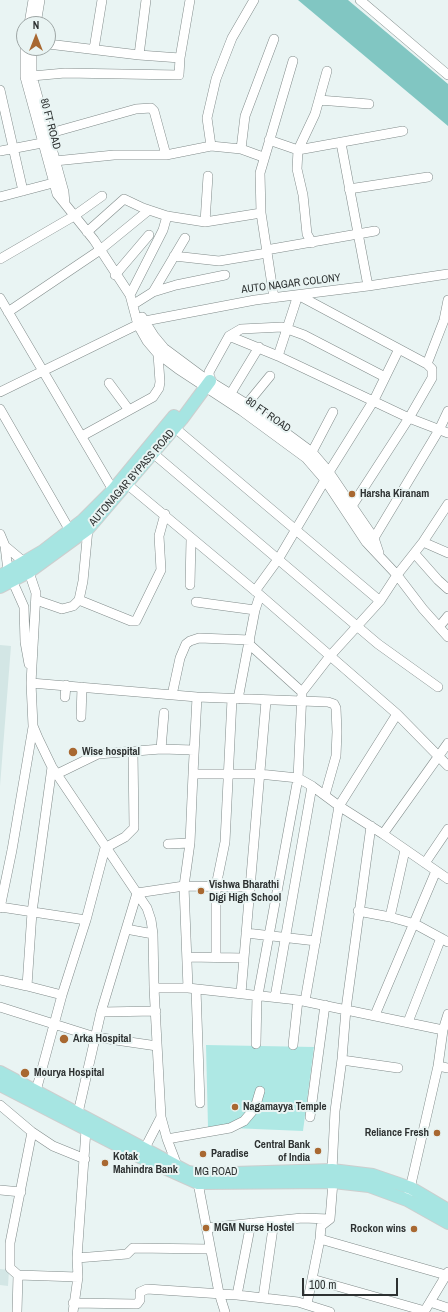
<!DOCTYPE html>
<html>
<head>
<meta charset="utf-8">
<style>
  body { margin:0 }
  #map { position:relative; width:448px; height:1312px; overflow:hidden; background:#e9f4f3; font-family:"Archivo Narrow",sans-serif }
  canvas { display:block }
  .north { position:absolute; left:16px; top:16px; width:40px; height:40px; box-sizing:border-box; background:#e9f4f3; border:1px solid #9ea6a5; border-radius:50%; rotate:0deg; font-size:11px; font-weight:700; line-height:16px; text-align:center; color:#2d3131 }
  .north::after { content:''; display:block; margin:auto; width:14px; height:18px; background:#a86831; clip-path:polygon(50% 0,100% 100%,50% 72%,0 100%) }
  .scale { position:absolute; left:302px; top:1278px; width:96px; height:18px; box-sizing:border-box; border:2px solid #2d3131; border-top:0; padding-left:5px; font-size:12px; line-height:14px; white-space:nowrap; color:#2d3131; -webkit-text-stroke:3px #e9f4f3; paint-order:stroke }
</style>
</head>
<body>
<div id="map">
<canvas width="448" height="1312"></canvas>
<div class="north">N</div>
<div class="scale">100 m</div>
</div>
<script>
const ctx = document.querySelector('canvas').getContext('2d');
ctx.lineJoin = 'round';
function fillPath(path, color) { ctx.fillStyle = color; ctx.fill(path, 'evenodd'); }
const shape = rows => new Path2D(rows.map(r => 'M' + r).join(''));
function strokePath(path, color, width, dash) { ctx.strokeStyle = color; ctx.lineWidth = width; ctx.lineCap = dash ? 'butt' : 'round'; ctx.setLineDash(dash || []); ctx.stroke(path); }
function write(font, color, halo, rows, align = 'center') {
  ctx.font = font + ' "Archivo Narrow",sans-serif'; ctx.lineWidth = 4; ctx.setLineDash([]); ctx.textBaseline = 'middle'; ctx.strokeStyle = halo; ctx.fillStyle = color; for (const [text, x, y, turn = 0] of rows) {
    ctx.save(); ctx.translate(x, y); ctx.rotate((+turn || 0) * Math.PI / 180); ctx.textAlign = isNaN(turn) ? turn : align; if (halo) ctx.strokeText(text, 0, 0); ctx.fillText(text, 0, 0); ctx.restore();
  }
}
fillPath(shape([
  [0,645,11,646,0,786],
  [0,1269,9,1270,8,1286,0,1285]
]), '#d3e6e5');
fillPath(shape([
  [206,1045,314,1047,303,1131,208,1127]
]), '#aee8e4');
fillPath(shape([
  [298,0,348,0,448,84,448,126]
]), '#81c6c2');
const minor = shape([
  [360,0,448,75],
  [29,24,33,0],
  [36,24,40,0],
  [48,44,139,55,180,58],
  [25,48,25,77,57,194,94,240,130,295,138,325,147,341,158,354,178,369,242,411,306,458,325,480,366,542,397,575,423,609,448,637],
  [32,48,32,76,64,192,65,204],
  [94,49,102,0],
  [139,55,146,0],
  [32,76,65,73,179,75,180,58,190,0],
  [0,90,23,191],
  [319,100,369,104],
  [47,134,136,109,151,108,154,111,166,155],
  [269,140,298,150,403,131],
  [341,143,368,286],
  [211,146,207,118,216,79,232,38,254,0],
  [241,149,245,116,274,39],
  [0,151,42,143],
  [55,161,114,155,166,155,211,146,241,149,263,157],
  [349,189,428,177],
  [0,197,53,183],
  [205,222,208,176],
  [87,232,124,199,143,208,167,216,205,222,261,213],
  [312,243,307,234,303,195,297,169,298,150,315,114,327,71],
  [266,250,375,231],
  [174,256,219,261,267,253],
  [0,259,74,216,102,196],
  [115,275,149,235],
  [153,292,185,238],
  [130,295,163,230,167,216],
  [0,298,113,490],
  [274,298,261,213,260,173,293,61],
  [134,304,153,292,176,285,225,275],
  [8,312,100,250,149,210],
  [142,317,154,336,164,348,203,377,247,404,312,452,329,472,352,506,374,538,379,553],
  [229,336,278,356,409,418,448,433],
  [278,356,298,295,427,364,432,369,432,378,409,418,352,506],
  [427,364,444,320,448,300],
  [210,381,209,372,229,336,241,329,282,327,304,335,385,377],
  [109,383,129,410],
  [0,392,145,321,255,300,368,286,448,274],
  [231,393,259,347],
  [247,404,270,376],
  [0,409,73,536],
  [175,428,380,601],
  [82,436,153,397,159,388,160,382,158,354],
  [148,449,378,644,438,687],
  [312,452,333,412],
  [329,472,374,400,399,349],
  [122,480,260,595,397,714,448,766],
  [0,534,5,546,8,571,24,607,25,642,29,664],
  [374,538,439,430,448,411],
  [423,542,448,553],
  [5,546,24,562,29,572,36,593,31,683,33,726,38,738,52,767,147,908,151,920,153,934,154,988,161,1117,167,1139,178,1168],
  [415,554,438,580,448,589],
  [190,585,191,539],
  [255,591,279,558,325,480],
  [36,600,62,609,73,606,79,600,83,581,88,529],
  [79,600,131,621,136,621,161,570,159,536,165,514],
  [196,602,255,610],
  [439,627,448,616],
  [249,644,302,692],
  [31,683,197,697,328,702,334,704,336,708,337,732,336,756,325,795],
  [172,695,180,658,186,644,190,641,199,638,250,640],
  [65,697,66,685],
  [197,697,193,774,259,774,298,778,312,786,339,806,383,834,448,879],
  [238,699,255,610,260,595],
  [81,717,82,687],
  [161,749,164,713],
  [52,767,32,912,27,986,62,995],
  [57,774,98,754,161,749,194,750],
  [383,834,448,743],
  [168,844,190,843],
  [425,863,448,829],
  [0,907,86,920],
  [0,908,12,850,33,727],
  [358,911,390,917,415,924,448,942],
  [390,917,405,850],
  [126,929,153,934],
  [246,933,316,941],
  [187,957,244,958],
  [216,957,216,886,225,842,232,699],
  [0,980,27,986],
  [154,988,188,988,298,1000,443,1030],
  [188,988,184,886,190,843,193,774],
  [196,989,200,1103],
  [241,993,266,701],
  [258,995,298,778,302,692,330,656,380,601,397,575,423,542,448,504],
  [275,997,312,786],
  [305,1001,339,806,397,714],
  [0,1007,95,1037,157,1046],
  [101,1012,156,1011],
  [375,1015,436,871],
  [408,1022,441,938],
  [256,1044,257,995],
  [293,1045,298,1000],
  [342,1060,398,1068],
  [438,1066,448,1068],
  [36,1091,62,995,86,920,105,848,125,837,134,828,133,751],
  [0,1105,32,1132,53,1146,85,1159],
  [78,1113,101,1012,137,893,184,886,249,887],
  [310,1117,325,1005],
  [32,1132,10,1243,10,1268,18,1275,78,1277],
  [167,1139,230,1128,244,1121,255,1108,260,1091],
  [145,1148,161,1117],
  [332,1170,335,1111,342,1059,346,1009,371,826],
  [198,1183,219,1293,225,1312],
  [0,1190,21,1192],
  [409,1193,438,1066,443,1030,448,1014],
  [251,1223,237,1295,298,1302,330,1312],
  [206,1228,302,1218,330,1219],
  [320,1239,446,1275],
  [77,1258,127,1254,133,1248,210,1249],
  [312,1279,425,1311],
  [263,1298,274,1221],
  [430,1302,448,1308],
  [73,1303,137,1304,140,1300,140,1292,147,1289,237,1295],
  [307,1304,320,1239,321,1226,330,1219,333,1182],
  [17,1312,18,1275],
  [73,1312,78,1277,77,1258,86,1130],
  [424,1312,448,1272]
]);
const major = shape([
  [0,576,43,551,83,520,113,490,174,416],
  [0,587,29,572,88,529,182,419,210,381],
  [0,1072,188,1172,201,1174,332,1170,373,1175,411,1188,448,1210],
  [0,1085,140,1157,198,1183,333,1182,369,1186,407,1200,448,1223]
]);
strokePath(minor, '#818b8a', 10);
strokePath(major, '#cdcece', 14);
strokePath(minor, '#fff', 9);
strokePath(major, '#a6e5e2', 12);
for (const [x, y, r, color] of [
  [352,494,4,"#a86831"],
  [73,752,5,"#a86831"],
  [201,891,4,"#a86831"],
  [64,1039,5,"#a86831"],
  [25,1073,5,"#a86831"],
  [235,1107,4,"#a86831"],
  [437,1133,4,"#a86831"],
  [318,1151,4,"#a86831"],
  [203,1154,4,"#a86831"],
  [105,1163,4,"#a86831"],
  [206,1228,4,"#a86831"],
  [414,1229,4,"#a86831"]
]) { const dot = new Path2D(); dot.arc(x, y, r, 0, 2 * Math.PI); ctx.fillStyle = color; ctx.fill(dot); strokePath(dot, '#e9f4f3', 1.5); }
write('11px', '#2d3131', '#e9f4f3', [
  ["80 FT ROAD",50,124,75],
  ["AUTO NAGAR COLONY",291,284,-7],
  ["80 FT ROAD",268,415,35],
  ["AUTONAGAR BYPASS ROAD",132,478,-49],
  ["MG ROAD",216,1172]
]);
write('bold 11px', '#2d3131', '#e9f4f3', [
  ["Harsha Kiranam",360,494],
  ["Wise hospital",82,752],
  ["Vishwa Bharathi",209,885],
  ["Digi High School",209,898],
  ["Arka Hospital",73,1039],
  ["Mourya Hospital",34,1073],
  ["Nagamayya Temple",243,1107],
  ["Reliance Fresh",429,1133,"right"],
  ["Central Bank",310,1145,"right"],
  ["of India",310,1158,"right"],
  ["Paradise",211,1154],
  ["Kotak",113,1157],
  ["Mahindra Bank",113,1170],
  ["MGM Nurse Hostel",214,1228],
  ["Rockon wins",406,1229,"right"]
], 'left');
</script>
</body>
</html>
